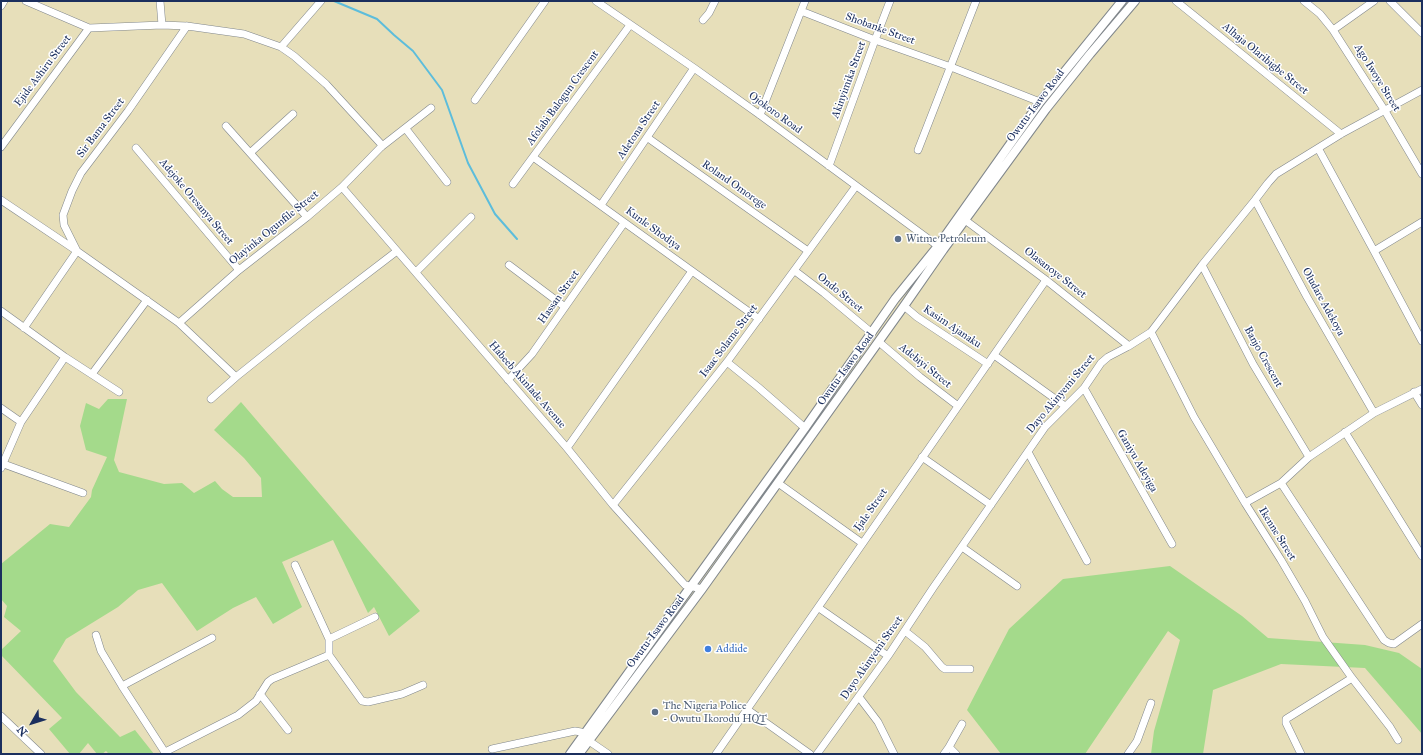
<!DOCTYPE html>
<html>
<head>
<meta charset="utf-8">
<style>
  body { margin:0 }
  #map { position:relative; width:1423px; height:755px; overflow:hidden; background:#e7dfba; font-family:"IM FELL Great Primer",serif }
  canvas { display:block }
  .frame { position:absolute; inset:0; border:2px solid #1b2f5e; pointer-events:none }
  .north { position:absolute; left:12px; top:703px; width:40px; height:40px; -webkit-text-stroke:3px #fff; paint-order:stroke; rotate:231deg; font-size:11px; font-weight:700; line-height:16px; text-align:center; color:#1b2f5e }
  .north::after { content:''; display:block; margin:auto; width:14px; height:18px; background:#1b2f5e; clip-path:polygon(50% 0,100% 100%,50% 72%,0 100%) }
</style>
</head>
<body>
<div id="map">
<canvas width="1423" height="755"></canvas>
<div class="frame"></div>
<div class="north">N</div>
</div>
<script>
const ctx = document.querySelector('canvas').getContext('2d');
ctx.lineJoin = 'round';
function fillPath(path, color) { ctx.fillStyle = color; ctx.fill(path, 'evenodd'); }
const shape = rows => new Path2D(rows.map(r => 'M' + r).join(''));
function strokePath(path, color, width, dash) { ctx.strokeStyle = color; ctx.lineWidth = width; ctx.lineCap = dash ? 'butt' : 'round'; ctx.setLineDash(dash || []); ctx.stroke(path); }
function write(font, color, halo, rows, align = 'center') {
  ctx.font = font + ' "IM FELL Great Primer",serif'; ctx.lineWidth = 3; ctx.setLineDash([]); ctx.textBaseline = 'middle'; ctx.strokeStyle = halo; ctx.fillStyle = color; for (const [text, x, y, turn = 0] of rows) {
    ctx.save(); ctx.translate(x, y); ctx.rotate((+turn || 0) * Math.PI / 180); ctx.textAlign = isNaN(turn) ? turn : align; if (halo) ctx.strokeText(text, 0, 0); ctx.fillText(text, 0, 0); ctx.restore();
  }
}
fillPath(shape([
  [108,399,127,399,114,460,119,472,164,484,182,483,194,493,215,481,222,489,233,497,262,497,261,478,244,458,214,430,241,402,420,611,389,636,374,607,368,613,333,540,282,562,302,607,273,624,256,597,233,608,197,631,162,583,138,590,118,607,66,639,53,661,76,692,120,737,135,730,154,754,109,754,106,751,102,754,97,754,88,743,79,754,70,754,49,729,62,718,1,655,1,650,21,631,4,617,7,606,1,599,1,564,50,524,69,527,91,497,92,490,107,457,86,450,80,426,86,403,99,409],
  [1170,566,1242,616,1268,638,1365,645,1399,653,1422,669,1422,734,1365,668,1281,664,1213,690,1203,754,1151,754,1154,731,1180,640,1168,631,1085,754,1001,754,967,710,1009,629,1063,579]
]), '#a4da8b');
strokePath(shape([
  [334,1,377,19,394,35,413,51,442,90,468,163,495,214,517,239]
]), '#5dbddb', 2);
const minor = shape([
  [26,1,89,28,162,25,187,26,244,34,281,47,294,56,326,84,381,144,381,147],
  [160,1,162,25],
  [596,1,694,68,760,115,938,246],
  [1176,1,1341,134],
  [1304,1,1320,14,1333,30,1385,111,1422,174],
  [1390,1,1422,33],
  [1,6,4,1],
  [801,11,875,40,951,67,1040,102],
  [703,20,709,13,715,1],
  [1333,30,1374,1],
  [281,47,321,1],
  [475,100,545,1],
  [760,115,805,1],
  [226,126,307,217],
  [406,129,447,182],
  [648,138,808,251],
  [1,147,89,28],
  [136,148,239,270],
  [1318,148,1374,251,1422,341],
  [918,150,976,1],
  [250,153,293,114],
  [533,157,759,319],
  [829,166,875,40,890,1],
  [513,184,630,25],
  [342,187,567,448,613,505,685,585,702,589],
  [1,200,77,251,179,323,236,377],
  [1255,200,1307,297,1374,413],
  [601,205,694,68],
  [965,220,1046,280,1129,346],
  [1374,251,1422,222],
  [509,265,565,307],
  [1202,265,1253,364,1309,457],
  [795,271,824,293,872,333],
  [416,272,471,217],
  [904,306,917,317,988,364],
  [1,311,65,357,119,392],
  [179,323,239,270,307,217,342,187,381,147,431,108],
  [24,328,77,251,64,225,63,215,72,191,81,173,128,111,187,26],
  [1151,332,1194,417,1245,503,1281,560,1305,601,1323,637,1352,678,1390,727,1398,740],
  [879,342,920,377,958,406],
  [994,355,1065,406],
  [727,362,758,387,805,428],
  [92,374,147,300],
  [508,380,532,354,624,223],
  [1084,388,1172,544],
  [1414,392,1422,405],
  [211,399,236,377,316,313,397,251],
  [1,408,21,422],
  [1345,432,1422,556],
  [567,448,692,271],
  [1028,452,1087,561],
  [922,457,991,505],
  [1,463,83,493],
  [1,468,21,422,65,357],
  [778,483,862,543],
  [1281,483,1384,640,1389,643,1394,644,1422,624],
  [1245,503,1281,483,1309,457,1374,413,1422,389],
  [613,505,727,362,856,186],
  [962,547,1017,586],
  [295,565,329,639,329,655,362,701,368,702,402,694,423,685],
  [819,608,888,656],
  [905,631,925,647,942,667,945,669,970,669],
  [96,635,101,651,122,686,166,754],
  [329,639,375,617],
  [122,686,212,638],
  [260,694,288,730],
  [859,697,878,722,894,754],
  [748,710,810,754],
  [1,716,41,754],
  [589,741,608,754],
  [949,747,962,724],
  [492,749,575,731,581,732,583,735],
  [165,752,238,715,256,701,268,682,272,679,329,655],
  [716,754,1046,280],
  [817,754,888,656,933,588,1045,427,1084,388,1101,363,1108,357,1129,346,1151,332,1202,265,1255,200,1268,183,1276,174,1341,134,1422,90],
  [944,754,949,747,956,754],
  [1128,754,1137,741,1151,703],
  [1301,754,1286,723,1286,719,1352,678]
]);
const tertiary = shape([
  [570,754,805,428,895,299,938,246,1040,102,1122,1],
  [579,754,702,589,904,306,943,250,1046,109,1090,54,1135,1]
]);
strokePath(minor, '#81878c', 8);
strokePath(tertiary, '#81878c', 10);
strokePath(minor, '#fff', 7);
strokePath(tertiary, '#fff', 8);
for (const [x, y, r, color] of [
  [898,239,4,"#5c6f8a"],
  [708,649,4,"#3f7fe0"],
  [655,712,4,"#5c6f8a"]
]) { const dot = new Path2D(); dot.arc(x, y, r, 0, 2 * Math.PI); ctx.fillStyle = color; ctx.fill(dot); strokePath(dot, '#fff', 1.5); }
write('11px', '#1b2f5e', '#fff', [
  ["Shobanke Street",880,29,20],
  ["Alhaja Olaribigbe Street",1265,59,39],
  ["Ejide Ashiru Street",43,71,-53],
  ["Ago Iwoye Street",1377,78,58],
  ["Akinyimika Street",849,80,-70],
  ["Afolabi Balogun Crescent",563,98,-54],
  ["Owutu-Isawo Road",1036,106,-53],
  ["Ojokoro Road",775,113,36],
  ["Sir Bama Street",101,128,-53],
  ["Adetona Street",639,130,-56],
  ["Roland Omorege",734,185,35],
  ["Adejoke Oresanya Street",196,202,50],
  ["Olayinka Ogunfile Street",274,228,-39],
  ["Kunle Shodiya",653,229,36],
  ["Olasanoye Street",1055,273,38],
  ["Ondo Street",840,293,39],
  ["Hassan Street",559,297,-55],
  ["Oludare Adekoya",1323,302,61],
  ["Kasim Ajanaku",952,327,34],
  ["Isaac Solame Street",729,341,-53],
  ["Banjo Crescent",1263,357,61],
  ["Adebiyi Street",925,366,39],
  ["Owutu-Isawo Road",846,369,-54],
  ["Habeeb Akinlade Avenue",527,385,49],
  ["Dayo Akinyemi Street",1061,394,-50],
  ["Ganiyu Adeyiga",1137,461,60],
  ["Ijale Street",871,510,-55],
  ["Ikenne Street",1277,534,58],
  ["Owutu-Isawo Road",656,632,-53],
  ["Dayo Akinyemi Street",872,658,-55]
]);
write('11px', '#4e5e75', '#fff', [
  ["Witme Petroleum",906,239],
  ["The Nigeria Police",663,706],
  ["- Owutu Ikorodu HQT",663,719]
], 'left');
write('11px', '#366cbe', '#fff', [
  ["Addide",716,649]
], 'left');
</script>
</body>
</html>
